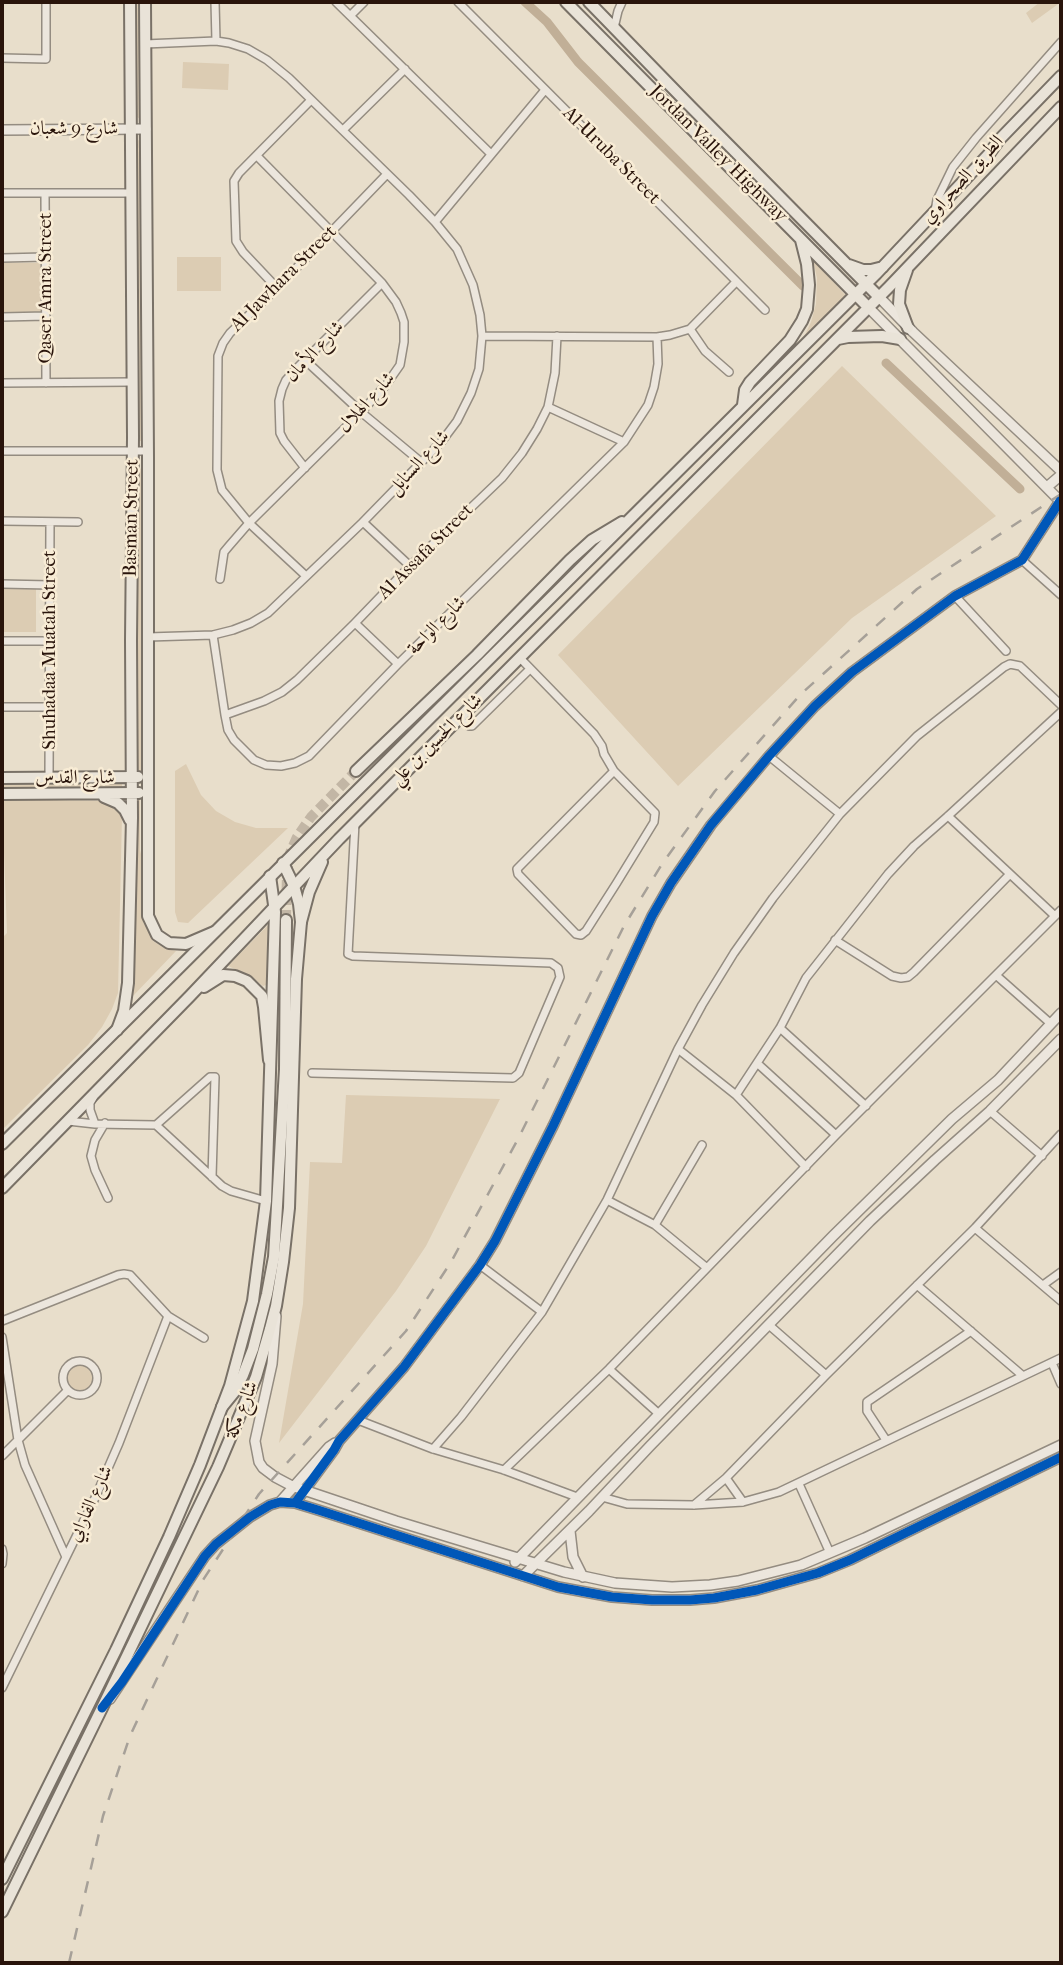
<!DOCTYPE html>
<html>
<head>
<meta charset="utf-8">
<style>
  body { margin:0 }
  #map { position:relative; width:1063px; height:1965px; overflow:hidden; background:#e8decb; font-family:"IM FELL French Canon",serif }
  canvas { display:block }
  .frame { position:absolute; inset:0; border:4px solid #29140b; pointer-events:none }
</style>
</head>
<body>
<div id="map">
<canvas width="1063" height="1965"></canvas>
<div class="frame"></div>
</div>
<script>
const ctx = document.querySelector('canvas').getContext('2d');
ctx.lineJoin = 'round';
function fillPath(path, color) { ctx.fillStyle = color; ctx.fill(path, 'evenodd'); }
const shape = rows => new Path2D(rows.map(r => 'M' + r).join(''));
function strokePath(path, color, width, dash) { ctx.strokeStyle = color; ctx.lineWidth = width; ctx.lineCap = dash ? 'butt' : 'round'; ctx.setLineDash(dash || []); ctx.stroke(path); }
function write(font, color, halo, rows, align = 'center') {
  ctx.font = font + ' "IM FELL French Canon",Amiri,serif'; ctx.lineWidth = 5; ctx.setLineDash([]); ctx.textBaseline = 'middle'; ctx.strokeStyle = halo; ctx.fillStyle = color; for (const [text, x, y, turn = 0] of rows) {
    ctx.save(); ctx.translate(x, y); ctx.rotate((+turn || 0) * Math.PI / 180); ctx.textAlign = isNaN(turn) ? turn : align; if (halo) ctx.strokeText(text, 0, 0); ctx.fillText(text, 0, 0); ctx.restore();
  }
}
fillPath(shape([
  [136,2,141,2,140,119,137,117,136,108],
  [1040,2,1061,2,1032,23,1026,13],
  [183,62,229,64,228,90,182,88],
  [138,140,140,141,142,194,143,432,141,441,138,441,136,141],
  [177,257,221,257,221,291,177,291],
  [813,260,847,297,802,341,811,322,816,304,817,278],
  [2,263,40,263,41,314,2,315],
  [842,366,996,516,852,618,678,786,558,655],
  [138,467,141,469,141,503,143,512,143,766,138,777],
  [2,589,36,589,36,632,2,632],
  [186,764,201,795,216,811,235,822,256,828,288,828,188,923,178,922,175,912,175,771],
  [122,782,122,789,2,790,2,783],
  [2,799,100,801,111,806,122,816,118,993,112,1009,102,1027,88,1045,2,1130,2,938,7,933],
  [137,800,140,800,140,850,144,866,143,922,153,941,164,948,176,951,133,996],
  [268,925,269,984,263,986,251,976,228,966],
  [346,1095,500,1099,426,1246,396,1291,279,1443,303,1304,310,1162,342,1163],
  '65 1378a15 15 0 1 1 30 0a15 15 0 1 1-30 0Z'
]), '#dcccb3');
strokePath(shape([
  [525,2,547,22,578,62,803,286],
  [886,363,1020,489]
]), '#c1af97', 9);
strokePath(shape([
  [286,920,287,871,290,853,297,837,311,817,356,771]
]), '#c2b6a5', 10, [10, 5]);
const minor = shape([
  [215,2,216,41],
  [336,2,491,154],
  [458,2,765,310],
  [351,15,364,2],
  [614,28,618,11,622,2],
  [145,44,216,41,229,43,248,49,267,60,289,78,409,195,435,222,457,249,473,285,480,315,482,336,479,369,471,393,457,421,442,441,363,522,268,613,251,623,233,630,213,635,148,637],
  [2,58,46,59,46,2],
  [343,130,405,69],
  [2,193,132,193],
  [45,193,46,383],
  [935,211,937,200,953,167,976,138,1061,42],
  [435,222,545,90],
  [2,258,45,257],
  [277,288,243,252,236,241,234,181,239,173,311,100],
  [2,317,46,316],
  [690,329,705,351,729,372],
  [482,336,657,337,670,335,690,329,736,282],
  [305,360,361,412,421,462],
  [2,383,132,382],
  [548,407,624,442],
  [2,451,148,451],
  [305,468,284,441,280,433,279,401,282,389,286,380,295,370,382,283],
  [2,521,78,522],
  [363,522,410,566],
  [1022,560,1061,595],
  [306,576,249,523,222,490,217,470,218,356,223,343,230,333,277,288,387,174],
  [220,579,224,552,229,546,249,523,361,412,386,385,400,365,404,342,404,322,401,313,396,302,382,283,257,156],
  [2,584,50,585],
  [955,596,1006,651],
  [355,623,398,664],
  [213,635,225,715,228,730,234,740,254,760,266,765,281,766,295,763,309,756,398,664,624,442,648,405,654,387,658,364,657,337],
  [2,641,49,641],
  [520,658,594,734,602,746,604,754,614,771,655,813,654,822,616,884,586,931,581,935,576,934,518,874,517,869,614,771],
  [2,707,49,707],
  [225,715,264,701,282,692,297,680,355,623,410,566,502,478,522,453,537,429,548,407,555,373,557,336],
  [459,719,469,726,472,726,530,669],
  [769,756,840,814],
  [49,778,50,522],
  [948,816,1055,916],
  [835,940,892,976,901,978,908,977,914,972,1010,874],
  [997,976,1050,1023],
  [780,1028,866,1106],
  [678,1049,736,1095,806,1167],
  [757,1063,836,1135],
  [312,1073,513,1078,519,1073,560,977,558,968,551,963,353,956,348,954,355,823],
  [736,1095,780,1028,806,978,888,874,914,846,948,816,1061,712],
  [93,1098,90,1103,90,1110,95,1124],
  [990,1111,1042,1156],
  [68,1121,95,1124,156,1125,222,1186,231,1191,266,1201],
  [105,1123,95,1140,91,1156,95,1170,108,1198],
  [156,1125,210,1077,215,1077,212,1177],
  [607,1200,655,1225,707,1268],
  [655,1225,702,1145],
  [975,1228,1061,1301],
  [480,1265,542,1312],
  [917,1285,1023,1376],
  [1043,1285,1061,1272],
  [2,1321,118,1275,124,1274,130,1275,168,1316,204,1338],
  [769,1325,826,1375],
  [2,1337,18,1440,25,1465,66,1557],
  '63 1378a17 17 0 1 1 34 0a17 17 0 1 1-34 0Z',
  [1052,1363,1061,1384],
  [609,1369,659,1414],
  [358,1420,433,1449,504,1470,577,1497],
  [886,1440,867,1411,867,1402,971,1331],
  [433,1449,461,1417,542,1312,607,1200,678,1049,702,1005,734,953,773,898,840,814,917,736,1004,667,1010,664,1020,666,1061,705],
  [2,1456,68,1390],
  [504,1470,609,1369,836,1135,1061,910],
  [726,1478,743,1502],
  [799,1484,830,1553],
  [602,1497,627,1504,694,1505,743,1502,779,1492,1061,1358],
  [694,1505,726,1478,826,1375,975,1228,1061,1134],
  [2,1549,3,1554,2,1564],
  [2,1688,95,1498,119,1443,168,1316]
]);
const tertiary = shape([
  [2,130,146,129],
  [879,297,913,332,1061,471],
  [868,307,1061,502],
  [1047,487,1061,475],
  [276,1316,272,1364,255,1441,259,1462,263,1468,275,1477,292,1486,396,1521,564,1572,615,1583,672,1587,710,1585,738,1581,801,1565,865,1538,1061,1445],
  [280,1502,329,1447,335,1443],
  [295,1503,334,1450,339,1441,404,1367,480,1265,495,1241,553,1126,652,916,671,883,711,825,769,756,815,706,852,672,955,596,1022,560,1060,501],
  [570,1531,573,1557,583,1577],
  [515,1562,833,1236,952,1119,998,1080,1061,1013],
  [523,1576,589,1511,650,1446,870,1221,935,1160,990,1111,1061,1039],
  [110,1699,205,1556,216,1544,250,1517,270,1505,280,1502,295,1503,318,1510,558,1587,612,1597,652,1600,690,1600,714,1598,757,1590,818,1573,850,1560,1061,1457]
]);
const primary = shape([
  [145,2,148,457,148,916,157,935,169,943,186,944,214,932],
  [2,778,138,777],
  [2,794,139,793],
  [104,797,118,803,125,810,130,820],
  [117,1030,124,1011,128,983,132,818,131,640,133,437,130,2],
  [2,1879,116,1650,169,1537,200,1465,230,1386,253,1301,266,1201,275,912,270,876],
  [2,1912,102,1708,218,1467,256,1377,270,1329,276,1306,283,1262,289,1208,296,979,301,922,299,904,294,886,283,863]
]);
const trunk = shape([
  [566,2,868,307],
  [589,2,691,107,879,297],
  [849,265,863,270,871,270,883,267],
  [907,270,900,290,899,304,908,328],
  [838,339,848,337,882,336,900,339],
  [743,405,745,390,750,382,790,340,802,321,807,309,809,285,807,264,801,240],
  [356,771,477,655,570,560,592,540,622,522],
  [301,922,309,892,322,862],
  [204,987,223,975,235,976,247,981,262,996,264,1007,269,1060],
  [2,1144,876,274,989,154,999,140,1061,76],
  [2,1188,190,996,339,839,889,287,1061,107],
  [222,1407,235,1391,243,1375,253,1349,267,1294,274,1257,285,1069,286,920]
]);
strokePath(minor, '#948c81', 10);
strokePath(tertiary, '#948c81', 12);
strokePath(primary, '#797167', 14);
strokePath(trunk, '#797167', 14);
strokePath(minor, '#ece6dd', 7);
strokePath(tertiary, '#ece6dd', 9);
strokePath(primary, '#e9e3d8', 10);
strokePath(trunk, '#e9e3d8', 10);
strokePath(shape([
  [69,1963,103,1816,130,1736,203,1580,259,1494,406,1331,451,1262,518,1139,624,926,662,864,715,791,801,694,917,589,1061,494]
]), '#a6a098', 2.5, [12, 12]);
strokePath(shape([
  [295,1503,334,1450,339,1441,404,1367,480,1265,495,1241,553,1126,652,916,671,883,711,825,769,756,815,706,852,672,955,596,1022,560,1060,501],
  [102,1708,122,1682,205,1556,216,1544,250,1517,270,1505,280,1502,295,1503,318,1510,558,1587,612,1597,652,1600,690,1600,714,1598,757,1590,818,1573,850,1560,1061,1457]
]), '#0057b8', 9);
write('19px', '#29140b', '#f8ecd5', [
  ["شارع 9 شعبان",74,129],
  ["Jordan Valley Highway",718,154,45],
  ["Al-Uruba Street",611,156,45],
  ["الطريق الصحراوي",963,180,-48],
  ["Al Jawhara Street",284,279,-45],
  ["Qaser Amra Street",46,288,-90],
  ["شارع الأمان",315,352,-47],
  ["شارع الهلال",367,403,-48],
  ["شارع السنايل",419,463,-47],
  ["Basman Street",132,518,-89],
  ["Al Assafa Street",426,552,-45],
  ["شارع الواحة",437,626,-45],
  ["Shuhadaa Muatah Street",50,650,-90],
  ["شارع الحسين بن علي",437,740,-45],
  ["شارع القدس",75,778],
  ["شارع مكة",242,1410,-68],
  ["شارع الفارابي",91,1504,-65]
]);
</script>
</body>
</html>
